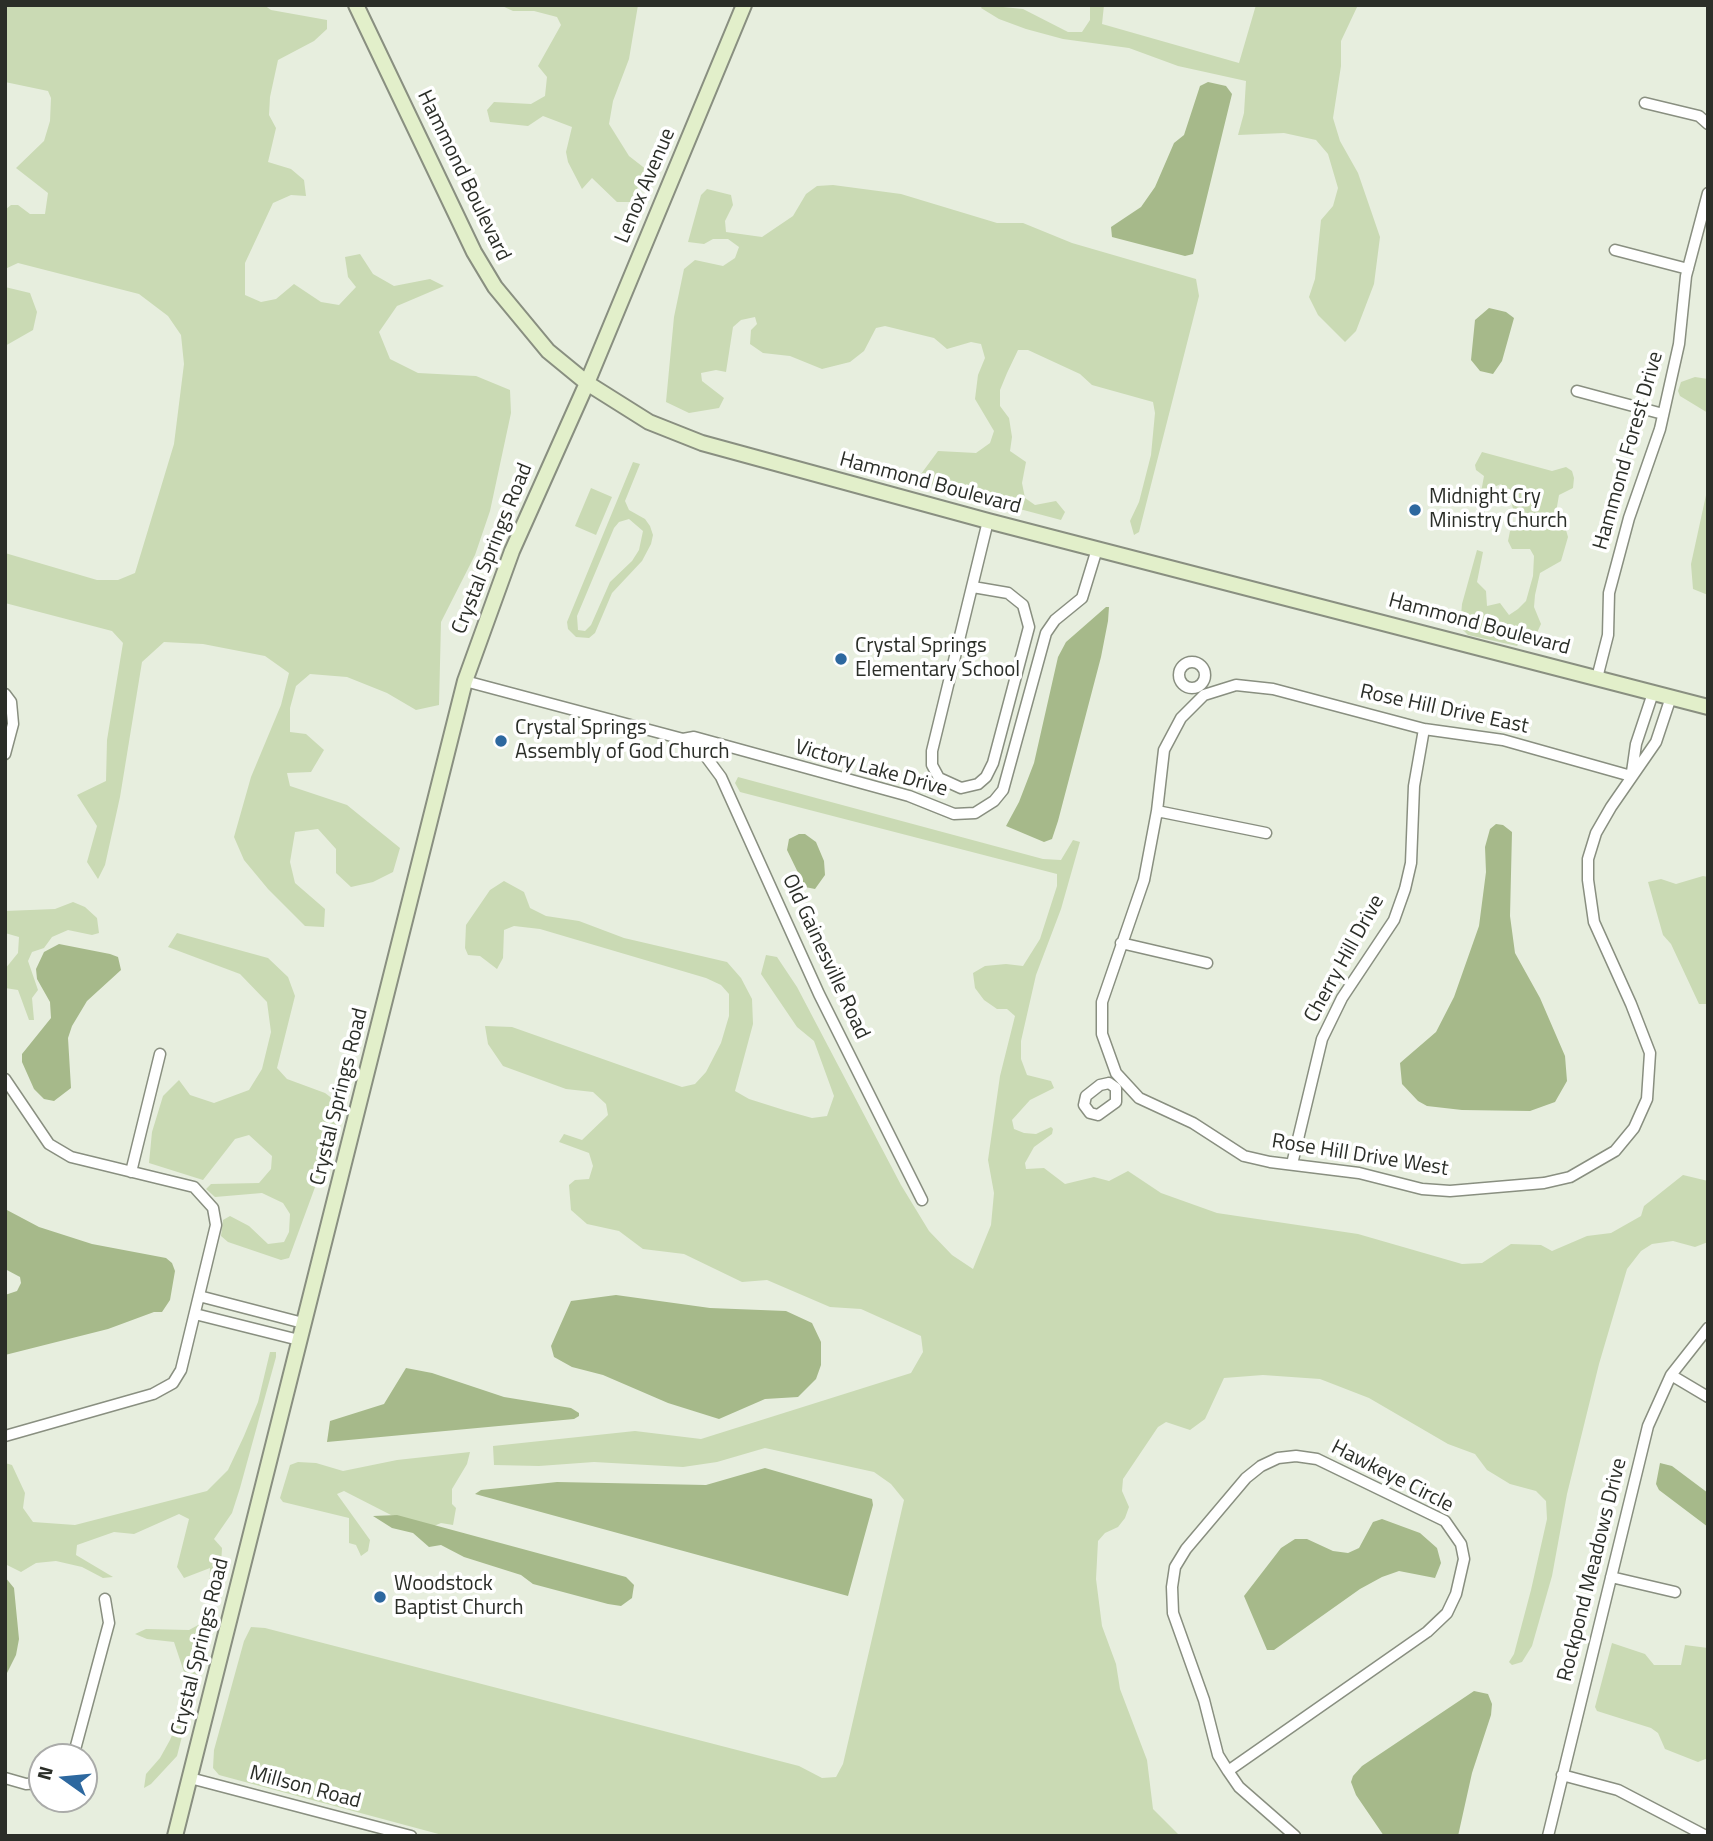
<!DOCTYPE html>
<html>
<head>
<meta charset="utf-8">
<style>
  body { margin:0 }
  #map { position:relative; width:1713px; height:1841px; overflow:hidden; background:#e7eede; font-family:"Titillium Web",sans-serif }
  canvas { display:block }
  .frame { position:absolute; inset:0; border:7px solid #2b2e28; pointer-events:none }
  .north { position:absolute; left:28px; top:1743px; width:70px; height:70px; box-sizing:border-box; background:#fff; border:2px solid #aaaba9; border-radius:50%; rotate:285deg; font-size:19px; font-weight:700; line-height:28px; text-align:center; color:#2b2e28 }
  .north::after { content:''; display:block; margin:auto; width:24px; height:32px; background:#2d689f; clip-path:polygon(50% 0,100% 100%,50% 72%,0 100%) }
</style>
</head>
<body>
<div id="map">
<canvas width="1713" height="1841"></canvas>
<div class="frame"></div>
<div class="north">N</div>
</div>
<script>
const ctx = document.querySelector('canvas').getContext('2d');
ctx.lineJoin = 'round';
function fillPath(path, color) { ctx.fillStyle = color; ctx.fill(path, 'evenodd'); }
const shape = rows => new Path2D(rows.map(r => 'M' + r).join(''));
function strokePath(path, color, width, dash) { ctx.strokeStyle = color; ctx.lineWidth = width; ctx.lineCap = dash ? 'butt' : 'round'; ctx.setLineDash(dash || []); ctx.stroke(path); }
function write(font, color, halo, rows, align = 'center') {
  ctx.font = font + ' "Titillium Web",sans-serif'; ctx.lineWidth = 7; ctx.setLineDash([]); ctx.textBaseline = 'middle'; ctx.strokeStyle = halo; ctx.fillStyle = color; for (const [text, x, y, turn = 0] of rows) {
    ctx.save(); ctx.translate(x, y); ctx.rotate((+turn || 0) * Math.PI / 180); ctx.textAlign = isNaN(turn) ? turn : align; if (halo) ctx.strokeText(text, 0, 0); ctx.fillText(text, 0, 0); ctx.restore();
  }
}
fillPath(shape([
  [5,5,264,5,271,10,327,20,327,29,314,41,278,60,270,97,269,115,276,128,268,162,291,169,304,180,306,196,291,195,273,203,245,263,245,295,261,302,276,299,294,284,321,302,339,305,356,287,348,277,345,257,360,254,373,274,394,286,430,279,444,286,397,306,379,332,390,359,418,373,476,376,510,390,511,413,490,511,475,555,441,622,439,705,416,710,387,693,347,677,310,674,296,686,290,708,290,732,306,734,324,750,311,772,287,773,290,786,347,805,400,848,393,872,373,882,351,887,336,873,336,849,318,829,295,832,290,862,295,883,325,909,324,927,305,926,268,889,244,860,234,837,251,777,281,705,289,673,265,656,203,644,164,642,142,662,120,797,105,865,98,879,87,862,97,826,77,795,106,781,107,740,123,643,112,631,5,603,5,553,97,580,118,580,135,573,174,444,184,364,181,335,168,316,139,294,18,263,5,269,5,210,11,205,18,205,30,214,45,214,48,193,16,168,44,141,50,121,51,98,48,91,5,82],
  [500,5,638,5,629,59,613,101,609,124,629,156,647,170,630,202,617,202,592,178,582,189,568,162,566,152,572,127,543,116,528,126,490,122,487,110,494,102,531,104,545,96,547,77,538,66,561,25,557,17,534,11,513,11],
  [983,5,1023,9,1068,32,1082,32,1090,20,1090,5,1104,5,1102,24,1239,63,1256,5,1358,5,1341,41,1341,66,1333,118,1340,141,1358,173,1380,237,1374,284,1356,331,1345,342,1318,315,1309,297,1315,279,1321,220,1333,206,1338,188,1328,154,1316,140,1284,133,1238,135,1244,113,1246,81,1178,66,1129,48,1063,39,1026,29,999,19,981,8],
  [833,185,901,194,997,223,1023,223,1072,243,1196,279,1199,296,1139,532,1134,535,1130,521,1139,502,1151,455,1155,413,1153,402,1092,385,1080,374,1028,350,1018,350,1007,373,1000,390,1000,406,1009,418,1012,437,1010,451,1026,462,1022,483,1025,498,1035,505,1056,501,1065,512,1061,520,922,483,921,474,938,451,976,453,990,443,994,431,975,399,978,375,985,358,981,344,971,342,947,349,934,338,885,326,876,328,864,351,850,362,822,369,790,356,763,353,750,344,751,330,757,324,755,317,741,320,733,327,726,372,716,370,701,373,702,381,724,398,719,408,689,413,666,402,674,317,684,269,695,260,723,266,735,258,739,247,728,239,713,239,704,244,688,242,701,195,707,189,731,195,733,205,725,221,726,232,762,237,793,216,806,194,817,186],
  [5,287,30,293,37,312,33,330,5,346],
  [1695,377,1708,379,1708,413,1680,396,1678,391,1681,382],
  [1482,452,1552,471,1566,467,1572,471,1574,478,1573,488,1559,495,1555,518,1566,530,1568,537,1561,561,1540,573,1535,595,1534,607,1541,624,1535,637,1525,636,1517,646,1468,635,1460,627,1462,604,1477,550,1483,552,1477,582,1486,591,1487,606,1500,603,1509,615,1518,609,1526,601,1533,576,1534,556,1530,549,1512,549,1508,541,1510,531,1525,521,1521,512,1513,509,1509,491,1501,484,1494,487,1484,514,1477,514,1484,476,1476,470,1475,465],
  [633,462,640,464,625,501,629,510,645,519,650,526,653,535,651,544,642,561,612,593,595,633,589,638,576,637,568,629,567,622],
  [629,519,643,531,639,550,632,561,610,582,591,625,585,631,578,630,577,616,614,528,619,522],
  [1708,486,1708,595,1693,589,1691,564],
  [591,488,612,497,596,535,575,526],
  [738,777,1043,859,1061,860,1073,840,1080,842,1061,909,1036,975,1021,1041,1021,1059,1027,1075,1051,1081,1054,1088,1030,1100,1012,1120,1014,1129,1024,1133,1036,1134,1051,1127,1053,1129,1052,1134,1034,1147,1025,1163,1026,1169,1044,1168,1065,1184,1094,1177,1109,1181,1128,1171,1161,1193,1217,1213,1358,1234,1462,1264,1482,1263,1511,1244,1541,1245,1552,1251,1587,1236,1611,1233,1641,1216,1644,1206,1683,1175,1708,1181,1708,1242,1695,1247,1673,1241,1652,1244,1641,1251,1627,1269,1599,1364,1567,1494,1552,1576,1532,1646,1522,1662,1512,1665,1509,1662,1514,1654,1531,1590,1547,1519,1546,1501,1536,1491,1510,1484,1487,1470,1475,1454,1448,1444,1369,1398,1320,1379,1263,1375,1224,1378,1205,1419,1190,1430,1166,1422,1158,1427,1123,1479,1122,1491,1129,1507,1125,1518,1118,1527,1105,1533,1098,1541,1096,1579,1102,1626,1116,1664,1120,1689,1147,1760,1153,1809,1180,1836,446,1836,219,1775,213,1768,214,1750,244,1641,251,1627,265,1628,799,1766,822,1778,836,1777,843,1764,904,1500,891,1484,874,1472,765,1448,717,1462,683,1467,594,1462,539,1466,494,1465,493,1446,635,1431,701,1439,911,1373,923,1352,921,1336,861,1309,830,1307,767,1280,742,1282,684,1254,643,1249,619,1231,587,1224,571,1210,569,1185,575,1180,589,1179,593,1166,589,1153,559,1142,564,1134,582,1140,608,1115,606,1104,593,1092,566,1089,503,1066,488,1044,485,1026,512,1027,682,1087,695,1084,706,1072,721,1043,729,1016,729,994,721,985,706,978,540,929,514,926,504,930,503,958,497,969,480,956,468,955,465,948,466,925,490,890,504,881,524,892,530,908,546,916,579,921,624,938,727,962,741,978,752,999,753,1024,735,1091,749,1099,787,1111,812,1118,827,1116,834,1096,814,1041,797,1027,761,974,766,955,777,957,797,987,901,1185,929,1231,952,1255,973,1269,991,1225,994,1193,988,1160,1000,1076,1015,1016,1007,1009,997,1009,984,1000,975,988,973,973,985,966,1006,964,1023,966,1040,939,1057,886,1057,874,740,792,735,783],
  [1703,876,1708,877,1708,1004,1699,1004,1671,944,1663,935,1648,882,1661,879,1676,884],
  [73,902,85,907,97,918,99,933,92,935,68,930,52,937,44,948,32,952,28,961,38,990,32,998,34,1020,29,1020,18,990,5,988,5,969,18,953,19,937,5,933,5,911,55,909],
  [177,933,268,958,288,977,295,996,277,1068,287,1079,325,1093,337,1102,336,1130,289,1258,281,1260,228,1242,221,1236,223,1220,230,1216,249,1226,268,1244,284,1242,289,1232,290,1214,283,1203,262,1193,215,1197,206,1189,211,1184,259,1183,271,1169,272,1156,249,1135,235,1139,203,1180,149,1163,152,1132,163,1096,179,1080,190,1095,214,1103,249,1090,262,1069,271,1032,267,1002,240,974,168,947],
  [270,1352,276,1352,276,1357,240,1488,232,1513,214,1539,222,1548,221,1565,213,1588,209,1591,210,1568,184,1578,177,1567,189,1519,179,1514,134,1534,114,1532,77,1545,76,1555,113,1577,103,1578,82,1567,56,1561,36,1563,21,1572,5,1564,5,1463,12,1465,25,1493,23,1508,33,1522,75,1525,207,1491,228,1470,244,1436,258,1402],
  [470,1452,467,1464,452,1489,452,1504,456,1508,453,1525,441,1523,434,1526,391,1515,344,1491,337,1494,370,1540,368,1551,361,1556,356,1545,349,1543,349,1518,283,1502,280,1498,290,1465,298,1462,316,1463,343,1471,397,1460],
  [200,1624,206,1627,207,1638,177,1756,151,1784,144,1788,146,1774,160,1758,170,1740,182,1711,187,1681,174,1642,147,1639,135,1634,146,1629,189,1630],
  [1612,1643,1645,1654,1654,1665,1681,1665,1685,1645,1708,1648,1708,1758,1698,1762,1665,1749,1658,1733,1651,1728,1597,1711,1595,1707]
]), '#cadab4');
fillPath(shape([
  [1208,82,1226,86,1232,94,1193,254,1185,256,1112,237,1111,227,1141,207,1155,187,1174,143,1184,135,1200,86],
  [1489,308,1506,312,1514,318,1502,361,1493,374,1480,371,1471,360,1475,320],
  [1106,607,1109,607,1108,621,1101,657,1058,821,1052,839,1044,842,1006,826,1019,802,1034,763,1058,657,1066,642],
  [1496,824,1503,825,1512,832,1510,916,1515,953,1540,998,1565,1056,1567,1081,1555,1102,1530,1111,1462,1110,1427,1106,1418,1101,1402,1084,1400,1063,1436,1032,1454,997,1479,926,1486,872,1485,847,1490,829],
  [799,834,805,834,816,842,824,861,825,875,815,889,805,887,787,850,789,839],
  [59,944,110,954,118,957,121,970,87,1001,72,1026,68,1038,71,1088,54,1101,44,1099,34,1089,22,1062,22,1054,51,1018,50,1002,37,979,36,969,44,952],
  [5,1209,39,1227,92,1244,166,1258,172,1263,175,1271,170,1300,162,1312,154,1312,108,1329,5,1355,5,1295,17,1291,21,1283,20,1277,5,1269],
  [616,1295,710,1308,786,1311,812,1323,821,1342,821,1365,816,1379,798,1397,765,1399,719,1419,668,1403,603,1375,572,1367,554,1357,551,1346,571,1301],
  [406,1368,432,1373,504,1397,571,1408,579,1413,579,1416,574,1419,327,1442,330,1421,384,1404],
  [1660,1463,1672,1466,1708,1493,1708,1527,1659,1490,1656,1484],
  [765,1468,872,1499,873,1505,848,1596,475,1494,481,1490,557,1482,706,1485],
  [397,1515,626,1577,634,1585,632,1598,621,1606,608,1604,533,1584,521,1575,464,1557,441,1545,429,1547,413,1533,392,1528,373,1516],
  [1382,1519,1420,1533,1437,1548,1441,1563,1435,1578,1399,1571,1382,1577,1360,1589,1274,1650,1267,1650,1244,1596,1281,1548,1295,1539,1307,1539,1333,1551,1348,1553,1359,1548,1373,1522],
  [5,1577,14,1588,19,1639,16,1655,5,1677],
  [1474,1691,1488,1694,1492,1704,1491,1715,1472,1773,1458,1836,1384,1836,1356,1795,1351,1782,1353,1776,1362,1766]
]), '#a6b98a');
const street = shape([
  [1645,103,1699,116,1708,124],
  [1615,250,1688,269],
  [1577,391,1663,414],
  [973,587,1008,593,1023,605,1029,627,993,763,986,777,978,784,961,788,939,778,932,765,932,751,988,521],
  '1179 675a13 13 0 1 1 26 0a13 13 0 1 1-26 0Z',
  [1597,678,1608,635,1609,593,1629,518,1660,429,1679,344,1686,276,1708,193],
  [465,681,683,739,694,737,909,796,954,814,975,813,994,801,1003,790,1046,633,1055,620,1082,598,1097,549],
  [5,694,11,702,13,724,5,754],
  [683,739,701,750,721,777,819,994,922,1200],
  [1632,772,1636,744,1653,693],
  [1631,776,1503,740,1424,729,1273,689,1236,685,1204,695,1181,718,1164,750,1157,811,1144,880,1102,1002,1102,1034,1116,1073,1139,1098,1193,1123,1244,1156,1270,1162,1359,1173,1422,1189,1450,1191,1544,1183,1570,1177,1615,1151,1634,1128,1647,1099,1650,1053,1631,1004,1594,922,1588,880,1588,859,1596,833,1611,807,1656,742,1671,697],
  [1157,811,1266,833],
  [1121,943,1207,963],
  [5,1079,49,1144,71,1157,194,1187,213,1208,216,1225,181,1370,173,1383,153,1394,5,1436],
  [1109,1083,1116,1088,1116,1102,1098,1115,1090,1113,1084,1105,1086,1096,1100,1085,1109,1083],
  [1292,1164,1322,1039,1342,998,1394,920,1405,889,1411,863,1414,786,1424,729],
  [131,1172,160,1054],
  [199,1296,303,1323],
  [195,1314,299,1340],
  [1671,1375,1708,1397],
  [1611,1577,1675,1592],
  [73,1757,109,1623,105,1599],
  [1228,1771,1427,1632,1447,1613,1456,1594,1464,1559,1461,1544,1445,1521,1317,1459,1296,1456,1278,1458,1261,1466,1246,1478,1186,1549,1175,1567,1172,1587,1173,1613,1204,1700,1218,1755,1228,1771,1239,1787,1295,1836],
  [1562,1775,1618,1790,1706,1836],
  [5,1778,26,1784,42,1783],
  [190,1778,411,1836],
  [1548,1836,1648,1426,1671,1375,1708,1328]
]);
const secondary = shape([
  [356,5,474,252,495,287,548,351,587,383,649,422,702,443,988,521,1708,707],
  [175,1836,465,681,512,551,587,383,744,5]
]);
strokePath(street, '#898f80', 13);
strokePath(secondary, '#898f80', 18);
strokePath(street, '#fff', 10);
strokePath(secondary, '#e2efca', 14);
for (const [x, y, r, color] of [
  [1415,510,7,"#2d689f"],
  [841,659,7,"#2d689f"],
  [501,741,7,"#2d689f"],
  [380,1597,7,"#2d689f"]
]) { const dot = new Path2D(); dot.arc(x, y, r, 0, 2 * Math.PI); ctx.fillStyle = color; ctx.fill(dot); strokePath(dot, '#fff', 2.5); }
write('21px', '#2b2e28', '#fff', [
  ["Hammond Boulevard",463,176,64],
  ["Lenox Avenue",646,186,-67],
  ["Hammond Forest Drive",1629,451,-74],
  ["Hammond Boulevard",930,484,15],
  ["Crystal Springs Road",493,549,-68],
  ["Hammond Boulevard",1479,625,15],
  ["Rose Hill Drive East",1444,710,12],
  ["Victory Lake Drive",871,769,16],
  ["Old Gainesville Road",825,957,65],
  ["Cherry Hill Drive",1345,959,-61],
  ["Crystal Springs Road",340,1097,-76],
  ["Rose Hill Drive West",1360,1156,9],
  ["Hawkeye Circle",1392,1477,27],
  ["Rockpond Meadows Drive",1593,1570,-76],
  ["Crystal Springs Road",201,1647,-76],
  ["Millson Road",305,1788,15]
]);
write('21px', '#2b2e28', '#fff', [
  ["Midnight Cry",1429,498],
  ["Ministry Church",1429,522],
  ["Crystal Springs",855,647],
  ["Elementary School",855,671],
  ["Crystal Springs",515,729],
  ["Assembly of God Church",515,753],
  ["Woodstock",394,1585],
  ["Baptist Church",394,1609]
], 'left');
</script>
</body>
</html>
